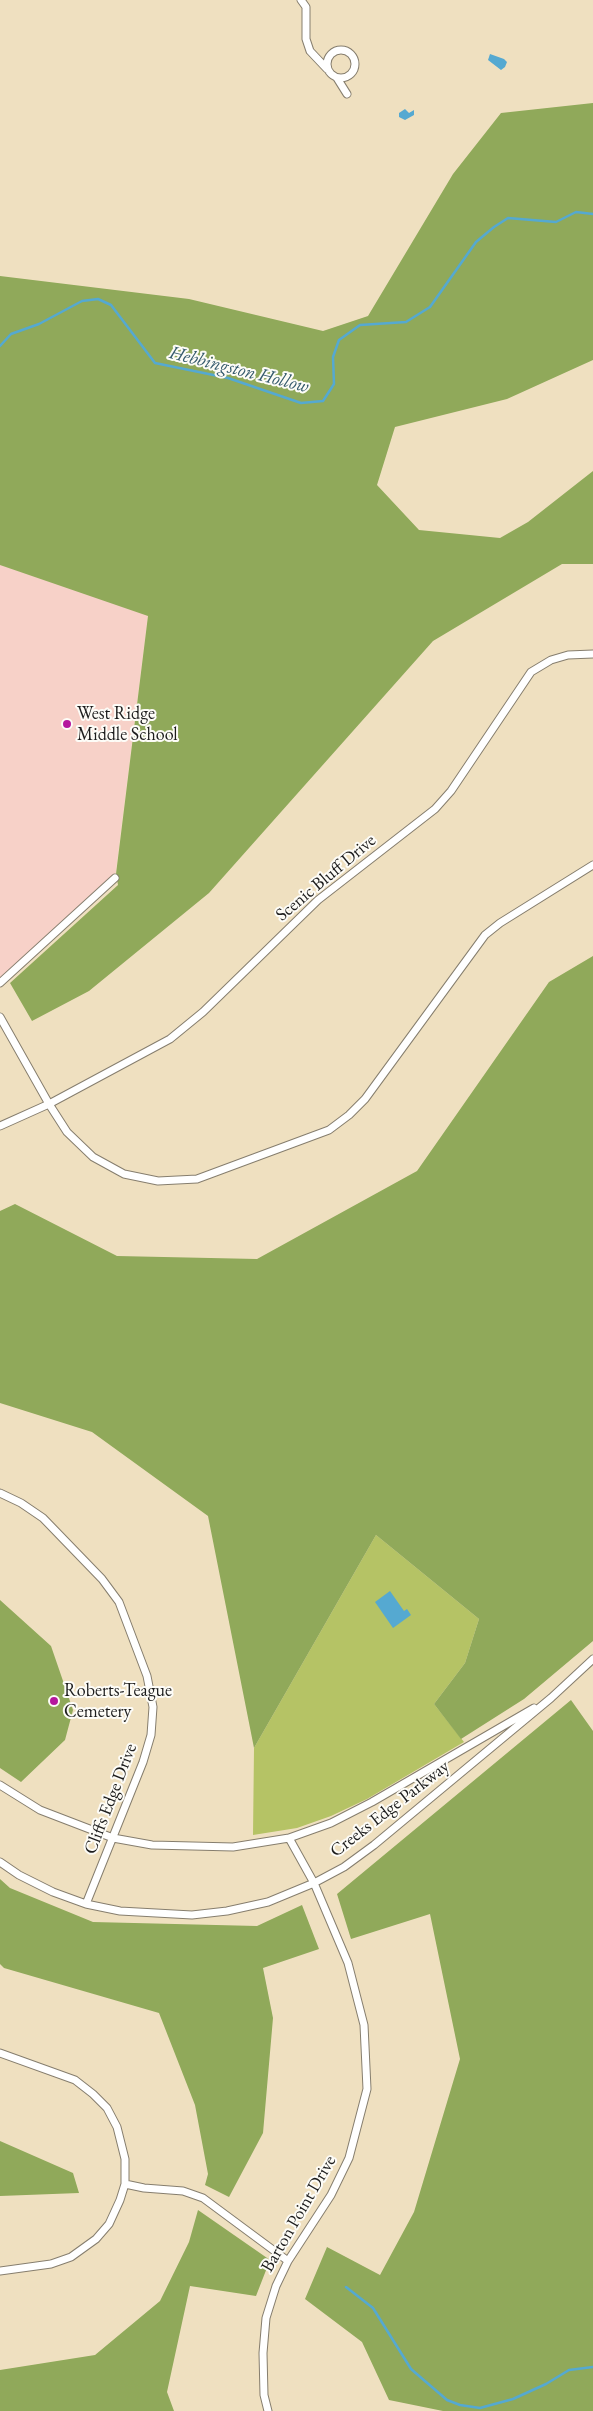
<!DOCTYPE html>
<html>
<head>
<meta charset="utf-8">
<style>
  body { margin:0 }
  canvas { display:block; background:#efe0c0 }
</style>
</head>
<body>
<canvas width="593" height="2411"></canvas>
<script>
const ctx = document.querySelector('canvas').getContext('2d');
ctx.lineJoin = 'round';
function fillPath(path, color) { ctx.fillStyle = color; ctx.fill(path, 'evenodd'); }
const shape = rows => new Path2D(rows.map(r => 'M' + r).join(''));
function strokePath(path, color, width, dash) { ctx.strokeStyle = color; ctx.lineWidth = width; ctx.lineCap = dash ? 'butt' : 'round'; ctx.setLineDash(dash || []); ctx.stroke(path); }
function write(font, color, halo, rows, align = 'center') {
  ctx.font = font + ' "EB Garamond",serif'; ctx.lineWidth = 4; ctx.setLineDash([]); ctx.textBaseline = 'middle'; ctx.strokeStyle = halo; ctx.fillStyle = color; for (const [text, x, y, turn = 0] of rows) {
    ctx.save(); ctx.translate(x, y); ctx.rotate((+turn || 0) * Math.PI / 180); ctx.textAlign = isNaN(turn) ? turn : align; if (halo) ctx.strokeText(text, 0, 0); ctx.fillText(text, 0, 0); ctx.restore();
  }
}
fillPath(shape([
  [0,565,148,615,115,878,0,988]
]), '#f7d1c8');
fillPath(shape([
  [376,1535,479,1619,465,1663,434,1704,464,1742,367,1799,331,1816,297,1828,253,1835,254,1748]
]), '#b5c365');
fillPath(shape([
  [593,103,593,360,507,399,395,427,377,485,419,530,500,538,528,522,593,471,593,564,562,564,433,641,209,893,89,991,32,1021,10,983,118,885,116,874,148,616,0,565,0,276,189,299,323,331,368,316,453,174,501,113],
  [593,956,593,1641,524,1699,461,1739,434,1704,465,1663,479,1619,376,1535,254,1748,208,1516,92,1432,0,1403,0,1211,15,1204,117,1256,257,1259,417,1171,549,982],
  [0,1600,51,1646,73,1710,65,1740,21,1782,0,1768],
  [571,1700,593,1731,593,2411,443,2411,389,2400,362,2342,305,2299,327,2247,380,2275,414,2212,460,2059,430,1914,351,1939,337,1894],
  [0,1879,10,1888,93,1922,257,1926,302,1905,319,1949,263,1968,273,2018,263,2133,229,2197,205,2185,208,2174,195,2105,159,2013,4,1968,0,1964],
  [0,2141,73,2173,79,2193,0,2196],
  [198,2210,270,2260,256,2296,190,2286,167,2392,174,2411,0,2411,0,2370,95,2355,160,2301,189,2242]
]), '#90a95a');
fillPath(shape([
  [490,54,504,59,507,62,505,67,501,70,488,60],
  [405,109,409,113,414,110,414,115,405,120,399,117,399,113],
  [390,1591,404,1611,407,1609,411,1615,393,1628,375,1602]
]), '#55a9d1');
strokePath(shape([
  [0,346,11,334,39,324,82,301,98,299,111,305,155,363,228,378,301,403,323,401,334,384,333,357,339,340,360,325,406,322,430,307,476,242,494,227,508,218,556,222,576,212,593,214],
  [346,2287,373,2308,411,2369,447,2400,460,2405,480,2408,513,2399,546,2384,569,2370,593,2367]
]), '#55a9d1', 2.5);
const minor = shape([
  [301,0,306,7,306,39,310,51,327,69],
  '327 64a14 14 0 1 1 28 0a14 14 0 1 1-28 0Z',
  [337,78,347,94],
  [593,654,568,655,551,660,531,672,451,791,435,809,318,900,203,1012,170,1039,49,1104,67,1132,93,1157,124,1174,158,1181,197,1179,329,1130,349,1115,365,1099,485,935,500,923,593,865],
  [0,983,115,878],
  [0,1017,49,1104,0,1126],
  [0,1493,21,1503,43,1518,102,1579,119,1602,147,1676,153,1707,151,1735,143,1762,86,1904],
  [0,1785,40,1810,113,1838,152,1845,233,1847,289,1838,331,1823,372,1802,534,1708],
  [0,1862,19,1875,53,1892,86,1904,120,1911,192,1915,227,1911,268,1902,314,1883,344,1867,374,1845,551,1698,593,1659],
  [0,2053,75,2080,93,2094,107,2108,117,2127,125,2159,125,2184,120,2200,109,2224,96,2239,71,2257,51,2264,0,2271],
  [125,2184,144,2188,183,2191,203,2198,288,2261],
  [268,2411,264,2395,263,2353,266,2318,276,2286,288,2261,331,2195,349,2158,367,2089,364,2025,348,1963,314,1883,289,1838]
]);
strokePath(minor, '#867e6e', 9);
strokePath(minor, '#fff', 7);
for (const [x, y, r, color] of [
  [67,724,5,"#b5179e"],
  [54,1701,5,"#b5179e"]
]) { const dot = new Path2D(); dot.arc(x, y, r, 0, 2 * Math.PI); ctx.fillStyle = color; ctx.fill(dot); strokePath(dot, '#fdfcf7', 2); }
write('18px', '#1c1c1c', '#fdfcf7', [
  ["West Ridge",77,714],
  ["Middle School",77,735],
  ["Roberts-Teague",64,1691],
  ["Cemetery",64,1712]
], 'left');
write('18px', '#1c1c1c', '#fdfcf7', [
  ["Scenic Bluff Drive",326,878,-40],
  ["Cliffs Edge Drive",111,1799,-69],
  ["Creeks Edge Parkway",390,1809,-38],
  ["Barton Point Drive",299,2214,-60]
]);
write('italic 19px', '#365b6d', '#fdfcf7', [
  ["Hebbingston Hollow",239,370,14]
]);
</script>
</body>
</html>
